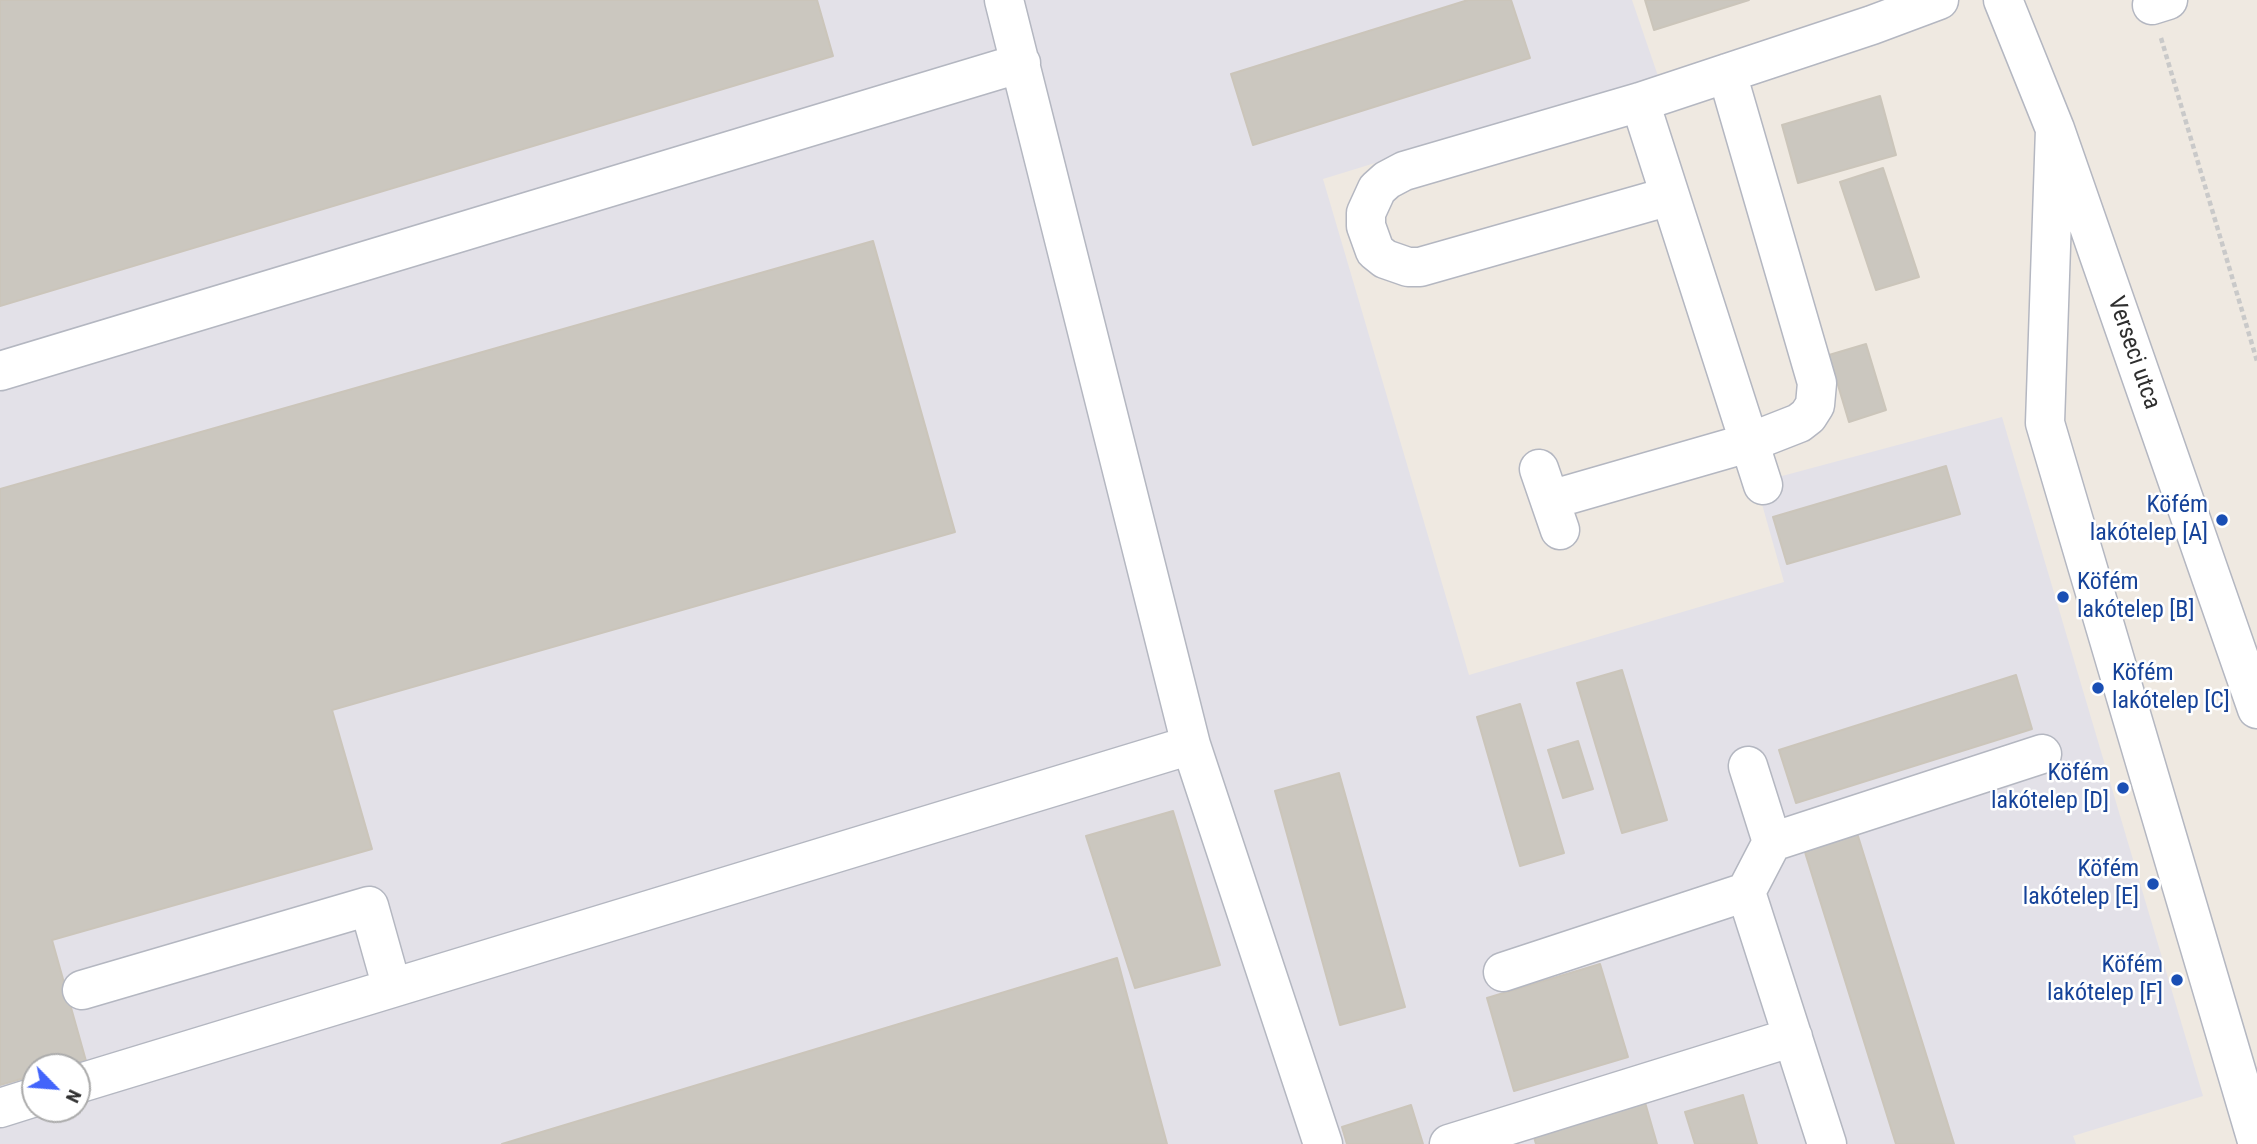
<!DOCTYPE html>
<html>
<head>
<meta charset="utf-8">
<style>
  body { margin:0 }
  #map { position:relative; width:2257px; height:1144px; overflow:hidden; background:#efe9e1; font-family:"Roboto Condensed",sans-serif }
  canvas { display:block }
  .north { position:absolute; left:21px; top:1053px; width:70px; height:70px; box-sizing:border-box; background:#fff; border:2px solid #ababab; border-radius:50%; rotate:115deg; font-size:19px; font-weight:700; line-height:28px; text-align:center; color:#2e2e2e }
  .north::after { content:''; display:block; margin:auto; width:24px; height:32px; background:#4264fb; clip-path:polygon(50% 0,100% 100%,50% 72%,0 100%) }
</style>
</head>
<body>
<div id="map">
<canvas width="2257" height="1144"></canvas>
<div class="north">N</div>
</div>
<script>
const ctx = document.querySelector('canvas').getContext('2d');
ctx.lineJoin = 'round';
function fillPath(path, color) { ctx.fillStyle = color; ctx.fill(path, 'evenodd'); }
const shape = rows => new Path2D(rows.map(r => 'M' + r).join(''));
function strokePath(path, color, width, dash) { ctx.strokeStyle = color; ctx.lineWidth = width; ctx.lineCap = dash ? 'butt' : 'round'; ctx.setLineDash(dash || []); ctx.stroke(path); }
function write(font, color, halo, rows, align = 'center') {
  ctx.font = font + ' "Roboto Condensed",sans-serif'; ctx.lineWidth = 5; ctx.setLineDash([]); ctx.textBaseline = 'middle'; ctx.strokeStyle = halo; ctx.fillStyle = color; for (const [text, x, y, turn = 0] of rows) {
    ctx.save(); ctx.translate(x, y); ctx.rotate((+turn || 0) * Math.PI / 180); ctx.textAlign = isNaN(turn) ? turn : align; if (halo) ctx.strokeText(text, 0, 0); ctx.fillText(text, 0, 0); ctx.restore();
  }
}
fillPath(shape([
  [0,0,1632,0,1658,76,1323,179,1469,675,1784,582,1756,483,2002,417,2203,1096,2073,1136,2076,1144,0,1144],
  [35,1067,77,1067,77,1109,35,1109]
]), '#e3e1e8');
const building = shape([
  [0,0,817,0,833,56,0,306,0,0],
  [1468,0,1511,0,1530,58,1253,145,1231,74,1468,0],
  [1645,0,1749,0,1654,30,1645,0],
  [1880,96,1896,155,1798,183,1782,125,1880,96],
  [1883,168,1919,277,1876,290,1840,182,1883,168],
  [873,241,955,532,332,710,372,849,52,940,86,1061,64,1067,35,1067,35,1075,0,1085,0,489,873,241],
  [1866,344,1886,410,1849,422,1829,355,1866,344],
  [1946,466,1960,514,1787,564,1773,517,1946,466],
  [1622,670,1667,820,1622,833,1577,683,1622,670],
  [2016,675,2032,729,1796,803,1779,750,2016,675],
  [1520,704,1564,853,1520,866,1477,717,1520,704],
  [1578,741,1593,789,1563,798,1548,750,1578,741],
  [1339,773,1405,1007,1340,1025,1275,791,1339,773],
  [1173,811,1220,965,1135,988,1086,836,1173,811],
  [1857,833,1954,1144,1896,1144,1804,849,1857,833],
  [1117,958,1167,1144,502,1144,1117,958],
  [1600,964,1628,1057,1514,1091,1487,998,1600,964],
  [1642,1092,1657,1144,1536,1144,1532,1130,1642,1092],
  [1743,1095,1757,1144,1695,1144,1685,1112,1743,1095],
  [1411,1105,1423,1144,1347,1144,1342,1127,1411,1105]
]);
fillPath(building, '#cbc7bf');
strokePath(building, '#cbc5ba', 2);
const minor = shape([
  [1004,0,1191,745,1323,1144],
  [2003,0,2055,129,2257,709],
  [2152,5,2168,0],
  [1640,102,1763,485],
  [2055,129,2045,423,2257,1141],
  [1670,196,1420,267,1408,267,1385,259,1375,251,1366,226,1366,213,1377,189,1387,180,1404,171,1640,102,1872,25,1939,0],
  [0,371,1021,63],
  [1539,469,1560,530],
  [1550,500,1748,443,1799,423,1808,416,1815,405,1817,383,1727,73],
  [1748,766,1772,842,1746,892,1827,1144],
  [1772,842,2042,754],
  [1503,972,1746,892],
  [82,990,369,906,392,988],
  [77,1084,1191,745],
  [0,1108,35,1097],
  [1449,1144,1793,1037]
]);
strokePath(minor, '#b4b7c1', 41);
strokePath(shape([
  [2161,38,2257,361]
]), '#c9c9c9', 4.5, [5, 3.5]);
strokePath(minor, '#fff', 38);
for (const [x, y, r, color] of [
  [2222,520,7,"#1a4fb4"],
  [2063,597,7,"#1a4fb4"],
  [2098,688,7,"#1a4fb4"],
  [2123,788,7,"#1a4fb4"],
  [2153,884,7,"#1a4fb4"],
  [2177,980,7,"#1a4fb4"]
]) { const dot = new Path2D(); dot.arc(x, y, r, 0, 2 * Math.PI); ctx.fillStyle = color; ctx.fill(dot); strokePath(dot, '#fff', 2.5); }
write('24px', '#2e2e2e', '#fff', [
  ["Verseci utca",2133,353,71]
]);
write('24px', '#164399', '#fff', [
  ["Köfém",2208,506],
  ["lakótelep [A]",2208,534],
  ["Köfém",2077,583,"left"],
  ["lakótelep [B]",2077,611,"left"],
  ["Köfém",2112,674,"left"],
  ["lakótelep [C]",2112,702,"left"],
  ["Köfém",2109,774],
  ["lakótelep [D]",2109,802],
  ["Köfém",2139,870],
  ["lakótelep [E]",2139,898],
  ["Köfém",2163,966],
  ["lakótelep [F]",2163,994]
], 'right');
</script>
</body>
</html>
